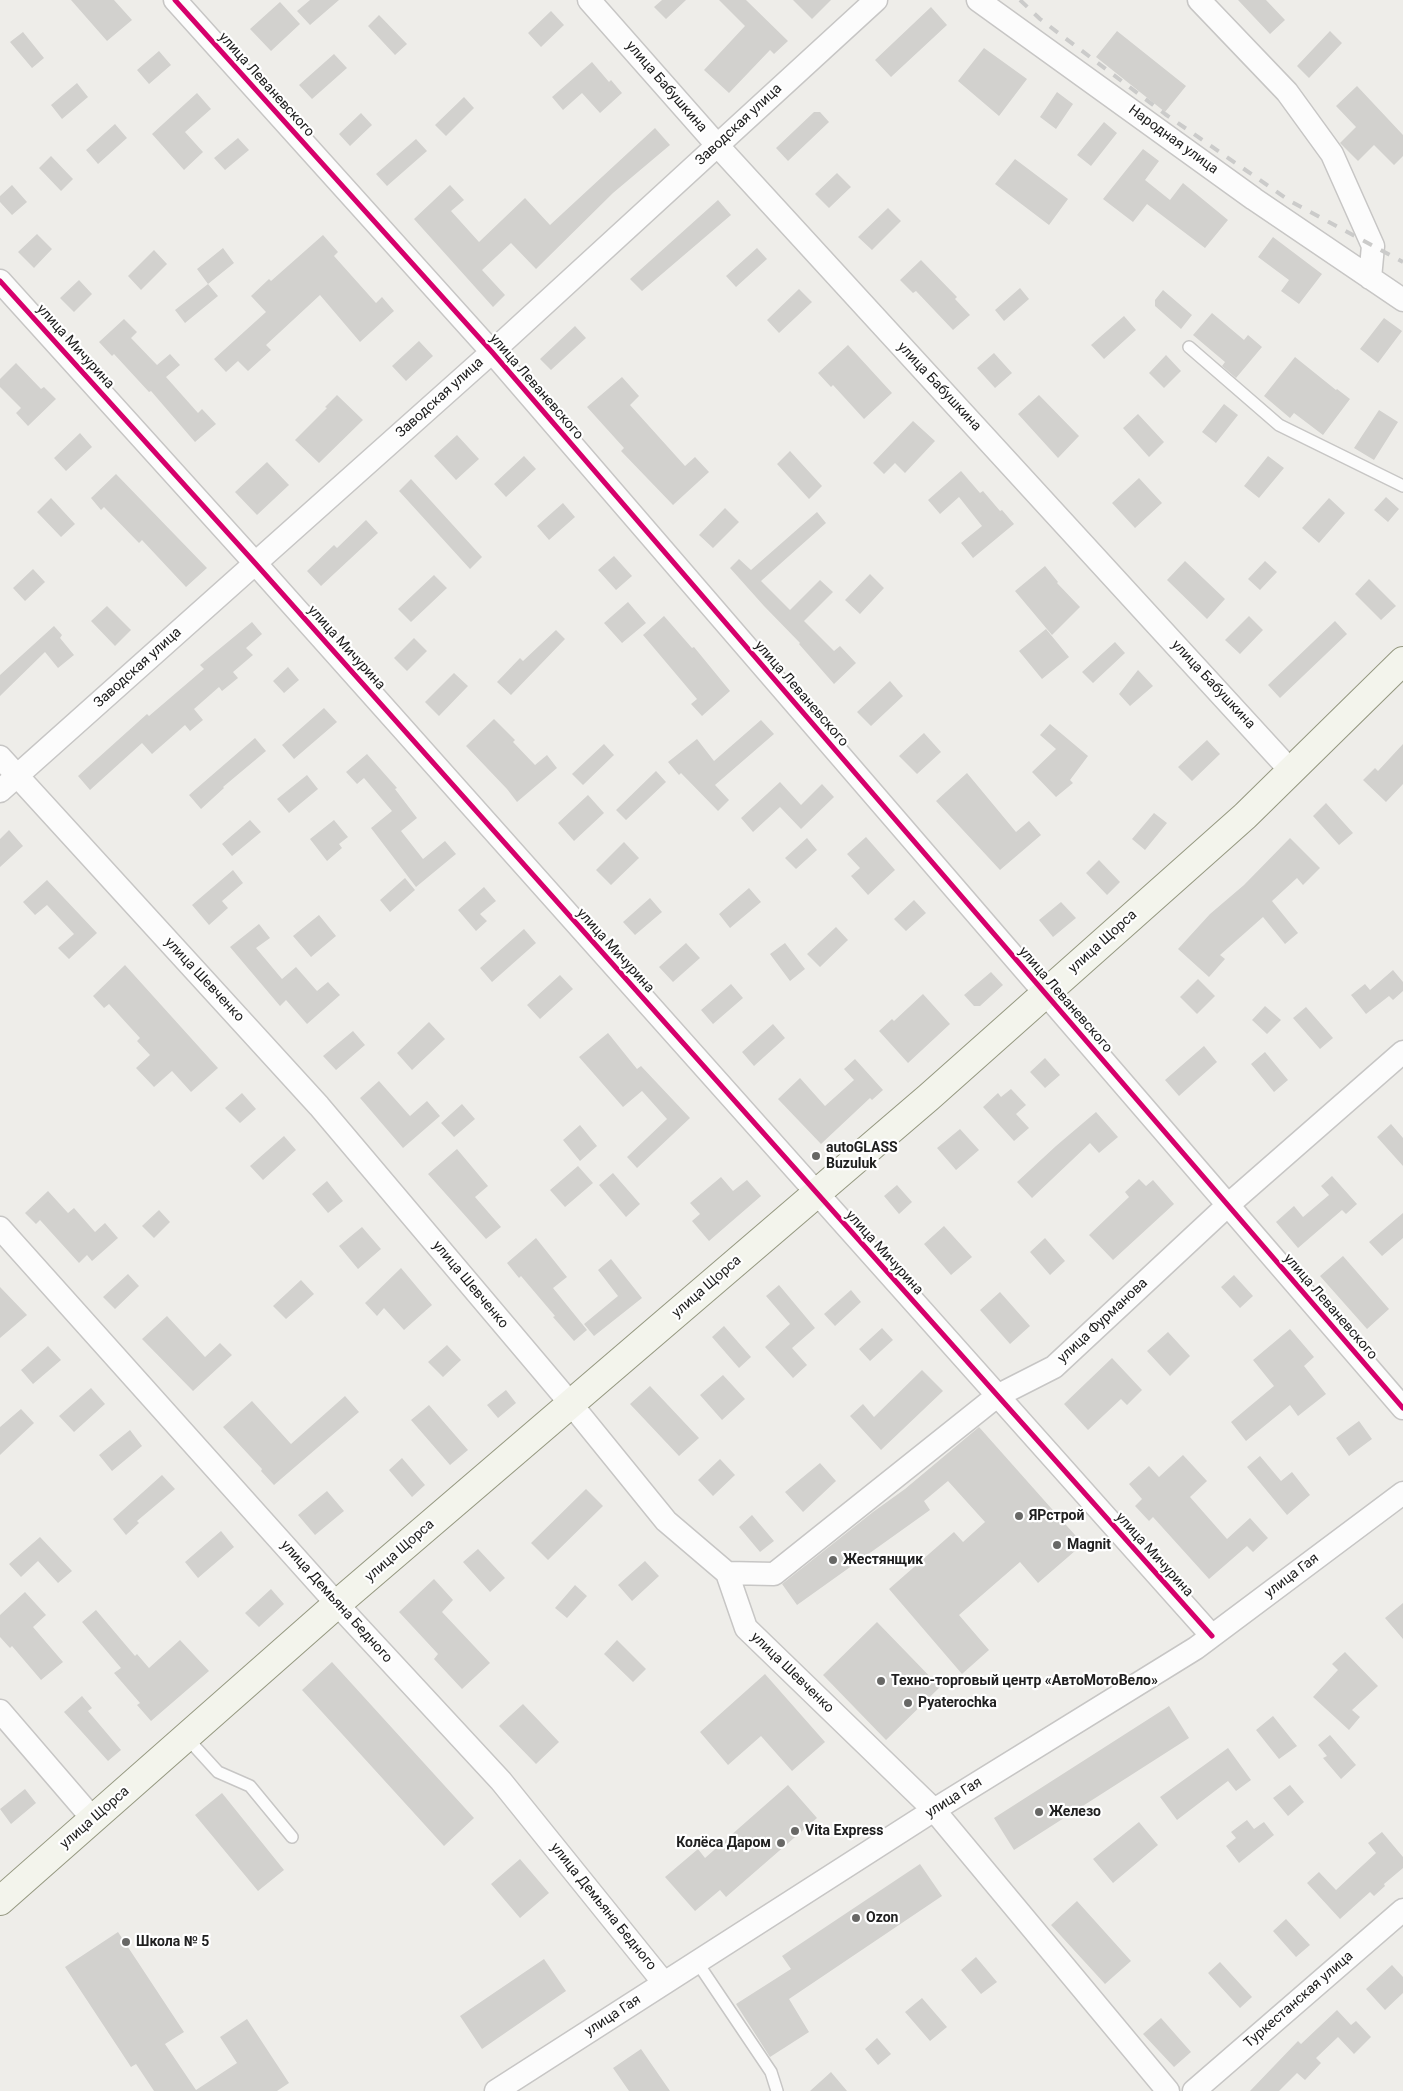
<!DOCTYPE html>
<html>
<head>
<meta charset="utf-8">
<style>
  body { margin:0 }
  canvas { display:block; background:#eeede9 }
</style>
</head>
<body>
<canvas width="1403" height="2091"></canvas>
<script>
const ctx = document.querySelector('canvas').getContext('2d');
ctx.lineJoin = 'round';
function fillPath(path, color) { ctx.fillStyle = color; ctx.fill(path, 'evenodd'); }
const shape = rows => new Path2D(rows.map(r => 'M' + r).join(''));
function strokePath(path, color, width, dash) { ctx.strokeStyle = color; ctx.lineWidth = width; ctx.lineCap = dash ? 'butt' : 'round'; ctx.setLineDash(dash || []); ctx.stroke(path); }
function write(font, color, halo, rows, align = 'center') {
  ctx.font = font + ' Roboto,sans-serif'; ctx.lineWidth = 4.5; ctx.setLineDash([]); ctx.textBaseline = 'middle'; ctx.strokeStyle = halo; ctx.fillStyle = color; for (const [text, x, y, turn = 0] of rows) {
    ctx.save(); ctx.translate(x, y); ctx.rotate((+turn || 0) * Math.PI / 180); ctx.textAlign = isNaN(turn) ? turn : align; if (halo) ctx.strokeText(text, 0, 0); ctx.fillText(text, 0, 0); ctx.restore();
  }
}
fillPath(shape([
  [71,0,114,0,132,20,107,41],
  [310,0,339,0,310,25,297,11],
  [662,0,686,0,666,19,654,7],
  [719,0,746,0,788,41,774,54,770,50,729,93,704,70,745,26],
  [793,0,831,0,812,19],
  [1238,0,1266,0,1285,20,1270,34],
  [280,2,300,24,271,51,250,29],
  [931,7,947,25,891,77,875,60],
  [551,11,564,25,541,47,528,33],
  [379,15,407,44,395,55,368,26],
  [1117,31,1186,86,1165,112,1096,57],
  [1330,31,1342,43,1309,78,1297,66],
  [23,32,44,58,32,68,10,42],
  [984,48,1027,79,999,116,958,81],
  [159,51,171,65,149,84,137,70],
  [334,54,347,68,312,99,299,85],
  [592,62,609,82,611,80,622,93,600,113,582,93,563,110,552,97],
  [77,83,88,97,62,119,51,105],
  [1357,86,1403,135,1403,156,1394,165,1374,145,1358,161,1340,143,1356,127,1336,106],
  [1057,92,1073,104,1056,129,1040,117],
  [197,93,211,109,185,132,203,152,184,170,152,134],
  [464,97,474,108,446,136,435,125],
  [814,112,820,112,829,122,788,161,776,148],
  [361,113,372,125,350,146,339,134],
  [1104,122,1117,133,1091,166,1077,155],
  [115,124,127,138,98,164,86,150],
  [655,128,670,145,613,193,536,269,511,243,482,270,505,295,493,307,414,219,450,185,464,200,451,211,479,242,525,198,550,225],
  [238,138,249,150,225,170,214,158],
  [416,139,427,151,387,186,376,174],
  [1143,149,1159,161,1145,180,1170,200,1183,183,1228,220,1205,248,1147,204,1133,222,1103,199],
  [51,156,73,179,61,191,39,168],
  [1015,159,1068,199,1049,225,995,184],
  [837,173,851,187,829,208,815,194],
  [12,185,27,202,12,215,0,202,0,196],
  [718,200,731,215,642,291,630,279],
  [888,208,901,221,872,250,858,237],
  [37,234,52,249,34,268,18,252],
  [323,235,338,252,334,256,376,303,382,297,394,311,360,342,320,295,266,345,271,350,248,371,238,361,226,372,214,359,266,312,251,296,269,279,271,281],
  [1273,237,1322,274,1299,304,1281,291,1289,280,1258,257],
  [223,248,234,263,208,284,197,269],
  [757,248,767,259,736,287,726,276],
  [154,250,167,264,141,290,128,276],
  [921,260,957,297,955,299,970,315,953,330,916,291,913,293,900,280],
  [79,280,92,294,74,312,60,298],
  [208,284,218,296,185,323,175,310],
  [1020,288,1029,299,1004,321,995,310],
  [799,289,812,302,779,333,767,320],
  [1163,290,1192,315,1181,329,1155,306,1155,300],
  [1212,313,1244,340,1248,335,1262,347,1236,378,1222,366,1225,362,1193,335],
  [1124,316,1136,330,1104,359,1091,345],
  [1384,318,1402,331,1378,363,1360,349],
  [124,319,137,332,131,338,157,365,170,354,180,365,166,377,198,413,202,409,216,424,195,442,151,391,149,392,114,354,112,356,99,342],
  [575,326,586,338,551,370,540,359],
  [419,341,433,356,406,381,392,366],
  [848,345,892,393,864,419,833,385,831,387,818,373],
  [994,353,1012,373,995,388,977,368],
  [1166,355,1181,371,1164,388,1149,373],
  [1295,357,1336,390,1337,389,1350,399,1323,435,1294,413,1290,418,1264,396],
  [16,363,41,389,44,387,56,399,28,426,16,413,21,408,0,387,0,379],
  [622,377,639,396,630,405,685,466,695,457,709,472,673,505,621,451,624,448,587,407],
  [337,395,363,420,319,463,295,440,327,408,325,407],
  [1039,395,1079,436,1058,458,1018,414],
  [1224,404,1238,415,1216,443,1202,432],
  [1379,410,1398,422,1374,460,1354,448],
  [1138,414,1164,442,1149,457,1123,428],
  [913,421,935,441,905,473,895,463,884,474,873,463],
  [80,433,92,447,66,471,54,458],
  [457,435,479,459,456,480,434,456],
  [790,451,822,486,809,499,777,464],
  [524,456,536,469,506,497,494,484],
  [1268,456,1284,468,1259,498,1244,486],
  [267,462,289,485,257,515,235,492],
  [961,471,980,493,983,491,1000,511,1002,510,1014,524,973,558,961,543,982,526,959,497,940,514,928,500],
  [116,474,207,568,186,587,142,540,139,543,104,507,101,510,91,498],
  [1139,478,1162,503,1135,528,1112,503],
  [411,479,482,557,470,569,399,491],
  [1386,497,1399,509,1388,522,1374,510],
  [51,498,75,524,61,537,37,512],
  [1329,498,1345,513,1319,543,1302,528],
  [563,503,575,517,549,540,537,526],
  [725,508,739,522,713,548,699,535],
  [817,512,826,523,761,581,790,610,820,580,833,592,804,621,834,651,840,646,856,663,834,684,799,644,800,643,764,606,730,568,739,559,751,570],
  [366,520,378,533,321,586,307,571,334,545,337,548],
  [614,556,632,576,616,590,598,570],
  [1185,561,1225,599,1207,619,1167,580],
  [1265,561,1277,572,1260,590,1248,579],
  [1045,566,1058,582,1057,583,1080,607,1052,635,1015,591],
  [33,569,45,582,25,601,13,588],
  [870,574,884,588,860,614,845,600],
  [434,575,447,588,411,622,398,609],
  [1369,579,1396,606,1381,620,1355,594],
  [628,602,646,623,622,643,604,623],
  [107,606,131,630,115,646,91,621],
  [664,616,692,648,694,647,730,691,702,716,691,704,697,699,643,635],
  [1249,616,1263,630,1240,654,1225,640],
  [1335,621,1347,634,1280,698,1268,685],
  [252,622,262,634,246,648,253,655,233,672,238,678,222,691,219,687,194,709,203,720,190,731,185,725,152,754,142,743,90,790,78,776,147,714,149,716,204,669,200,665],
  [54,626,62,635,60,638,74,655,58,668,45,652,0,696,0,675],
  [1046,629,1069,657,1042,679,1019,651],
  [556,630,565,639,511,695,497,682,520,658,523,661],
  [414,638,427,651,407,671,394,658],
  [1115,642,1125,653,1093,683,1082,672],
  [288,667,299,680,284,693,273,681],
  [1138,670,1153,686,1130,706,1119,694],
  [454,673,468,686,439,716,425,702],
  [890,681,903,696,871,726,857,712],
  [324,708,337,722,294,759,282,745],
  [494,719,515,740,513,742,535,765,547,755,557,768,517,802,507,789,466,746],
  [761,720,774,734,715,785,729,800,718,811,681,773,679,775,668,762,697,739,714,761],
  [1050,724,1088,756,1070,780,1073,783,1056,797,1032,772,1056,749,1040,735],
  [924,733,941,752,917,774,899,756],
  [255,738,266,751,223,787,224,788,201,809,189,795],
  [1207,740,1220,754,1192,781,1178,767],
  [604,744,614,755,583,785,572,774],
  [1403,744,1403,784,1386,802,1363,780,1375,768,1378,771],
  [367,754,397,788,395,789,417,818,401,831,423,859,445,841,456,854,416,887,371,828,392,811,364,778,357,784,346,772],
  [656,771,666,782,626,820,616,810],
  [967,773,1016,832,1029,821,1041,835,1000,870,936,801],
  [307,775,318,789,289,813,277,799],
  [780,782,801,805,822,784,834,797,801,829,780,807,753,832,741,818],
  [588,795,604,813,574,841,558,823],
  [1326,803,1353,833,1339,845,1313,816],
  [1154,813,1167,823,1145,850,1132,839],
  [250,820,261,832,232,856,222,844],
  [334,820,348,837,339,844,342,848,327,861,310,839],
  [9,830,23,846,0,867,0,839],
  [866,837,895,870,868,895,851,876,860,868,847,854],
  [807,838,817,850,796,869,785,858],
  [1290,838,1320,868,1303,885,1297,878,1272,901,1298,933,1285,944,1263,917,1220,955,1225,959,1209,977,1178,949,1210,914,1244,885],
  [624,842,639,858,611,885,596,870],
  [1099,860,1120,882,1107,895,1086,873],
  [233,870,243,883,222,901,228,908,209,925,192,905],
  [405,878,415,890,390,912,380,900],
  [47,880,97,933,69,959,58,948,74,934,47,905,35,915,23,902],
  [484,887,496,901,480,914,487,921,476,931,458,910],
  [749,888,761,902,730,928,719,914],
  [650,898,662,912,635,935,623,922],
  [914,900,926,913,906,931,894,919],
  [1061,902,1076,918,1053,937,1039,920],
  [319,915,336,936,311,957,293,936],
  [259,924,270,938,256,948,282,979,296,967,317,991,328,982,340,995,307,1024,286,1000,280,1006,230,947],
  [836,927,848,940,820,967,807,954],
  [524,929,536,943,492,982,480,968],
  [686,943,700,958,673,982,659,967],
  [785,943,805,969,790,981,770,954],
  [125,965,218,1068,191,1092,172,1071,154,1087,136,1068,150,1055,137,1041,140,1038,109,1004,104,1008,93,996],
  [1393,970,1403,982,1403,991,1393,1000,1389,996,1366,1014,1351,995,1365,984,1370,990],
  [991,972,1003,985,980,1006,974,1006,964,995],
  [560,975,573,989,540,1019,527,1005],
  [1198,979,1215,996,1197,1014,1180,997],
  [731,984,743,998,713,1024,701,1010],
  [923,994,950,1024,908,1063,879,1031,892,1019,894,1021],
  [1265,1006,1281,1020,1267,1034,1252,1020],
  [1306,1007,1333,1038,1320,1049,1293,1018],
  [429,1022,445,1039,412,1070,397,1053],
  [773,1024,785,1038,754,1066,742,1052],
  [353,1031,365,1045,336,1070,323,1056],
  [608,1033,637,1069,641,1066,690,1118,637,1168,627,1157,667,1119,642,1091,623,1107,579,1057],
  [1204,1046,1217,1062,1179,1096,1165,1080],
  [1265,1052,1288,1080,1274,1092,1251,1064],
  [1045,1058,1060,1075,1045,1088,1030,1072],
  [855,1059,883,1090,872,1100,870,1098,821,1144,778,1099,800,1078,825,1106,854,1080,844,1069],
  [379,1081,410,1116,427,1101,440,1116,403,1148,360,1098],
  [1011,1089,1026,1105,1016,1114,1029,1128,1014,1141,983,1107,998,1093,1001,1097],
  [242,1093,256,1109,240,1123,225,1108],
  [462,1104,475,1119,454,1137,441,1123],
  [1096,1112,1118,1137,1099,1153,1090,1143,1032,1198,1017,1182,1056,1146],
  [1391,1124,1403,1138,1403,1166,1377,1137],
  [580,1125,597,1146,580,1161,563,1140],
  [960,1129,979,1150,956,1170,937,1148],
  [284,1136,296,1150,263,1180,250,1166],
  [457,1149,488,1186,475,1197,501,1227,486,1239,428,1174],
  [578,1166,593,1183,565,1207,550,1190],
  [613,1173,640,1204,626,1217,599,1185],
  [1332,1176,1357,1204,1346,1214,1342,1210,1298,1248,1276,1222,1294,1206,1303,1217,1329,1195,1321,1186],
  [721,1177,733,1191,747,1180,761,1196,709,1241,692,1221,700,1214,690,1203],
  [1139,1179,1146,1186,1153,1180,1174,1204,1113,1260,1089,1235,1129,1197,1125,1192],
  [327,1181,343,1201,328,1213,312,1194],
  [897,1185,912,1202,899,1214,884,1196],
  [48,1191,68,1213,74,1208,95,1232,105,1223,118,1238,92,1261,87,1255,79,1263,40,1220,36,1224,25,1213],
  [159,1210,170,1222,154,1238,142,1226],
  [1403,1213,1403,1238,1382,1256,1369,1242],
  [944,1226,972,1257,951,1275,924,1244],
  [362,1227,381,1249,358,1269,339,1246],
  [536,1238,567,1277,553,1288,587,1330,574,1341,553,1317,555,1316,521,1276,519,1278,507,1263],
  [1045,1238,1065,1261,1050,1275,1030,1252],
  [1343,1256,1389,1309,1367,1329,1320,1276],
  [611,1259,642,1298,594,1336,584,1324,618,1296,598,1270],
  [401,1268,432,1305,404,1330,384,1308,377,1316,365,1303],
  [128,1274,139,1286,115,1309,103,1297],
  [1234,1275,1253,1296,1240,1308,1221,1287],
  [301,1280,314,1294,286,1319,273,1306],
  [779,1285,815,1328,792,1348,807,1365,793,1378,765,1347,790,1324,766,1296],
  [0,1287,27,1315,0,1338],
  [851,1290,861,1302,835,1326,824,1314],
  [1000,1292,1030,1326,1010,1344,980,1310],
  [167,1316,205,1357,220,1343,232,1355,193,1391,142,1339],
  [724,1326,751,1357,739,1368,712,1337],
  [882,1328,893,1340,870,1361,859,1349],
  [1290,1329,1314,1357,1304,1366,1326,1394,1298,1416,1290,1405,1246,1441,1231,1422,1274,1386,1253,1360],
  [1168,1332,1190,1356,1170,1376,1147,1351],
  [447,1345,461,1360,443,1377,428,1362],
  [48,1346,61,1360,33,1384,21,1370],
  [1112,1358,1142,1390,1127,1405,1121,1399,1088,1430,1064,1404],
  [922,1370,943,1391,881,1450,850,1416,863,1404,874,1417],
  [723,1375,745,1399,722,1420,700,1395],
  [650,1386,699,1438,679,1456,630,1404],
  [91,1388,105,1404,74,1432,59,1416],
  [506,1390,516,1403,498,1418,487,1405],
  [345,1396,359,1412,274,1485,261,1471,262,1469,223,1427,252,1401,291,1444],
  [429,1405,468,1450,450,1465,411,1420],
  [21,1409,34,1423,0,1455,0,1427],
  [1359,1421,1372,1439,1349,1456,1336,1438],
  [979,1427,1083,1544,1038,1583,1020,1562,959,1615,989,1650,962,1674,889,1589,954,1532,963,1542,985,1522,948,1481,924,1501,930,1510,797,1605,782,1584,873,1512,905,1489],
  [130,1430,142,1446,112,1471,99,1455],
  [1183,1455,1207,1481,1190,1497,1227,1539,1250,1518,1268,1538,1253,1552,1247,1546,1209,1579,1153,1517,1149,1521,1135,1506,1142,1499,1129,1484,1149,1466,1159,1477],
  [1260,1456,1281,1481,1292,1472,1310,1495,1287,1515,1247,1467],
  [402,1458,425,1485,412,1497,389,1470],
  [720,1459,735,1475,713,1496,698,1480],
  [820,1463,836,1481,803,1512,785,1492],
  [162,1475,175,1489,137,1521,139,1523,126,1535,113,1519],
  [586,1489,603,1506,548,1560,531,1543],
  [327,1491,344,1511,315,1535,298,1515],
  [752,1515,774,1541,760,1552,739,1527],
  [221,1531,234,1547,198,1578,185,1562],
  [40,1537,72,1571,58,1583,38,1561,21,1577,9,1564],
  [478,1549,505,1578,490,1592,463,1562],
  [645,1561,659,1576,632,1601,618,1585],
  [434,1579,453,1600,442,1612,490,1663,462,1689,434,1659,438,1654,399,1612],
  [575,1585,587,1596,567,1618,555,1608],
  [271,1589,284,1604,259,1627,245,1613],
  [25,1592,46,1615,33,1627,63,1662,41,1680,12,1646,10,1648,0,1637,0,1615],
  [1403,1603,1403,1639,1385,1618],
  [96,1610,135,1656,137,1654,149,1668,180,1640,209,1671,151,1721,137,1705,140,1703,114,1673,121,1668,82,1622],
  [877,1622,940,1687,886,1740,823,1675],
  [617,1640,646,1669,633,1682,604,1654],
  [1345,1652,1378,1686,1352,1710,1360,1717,1349,1730,1313,1697,1338,1670,1332,1664],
  [332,1662,474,1818,444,1846,302,1690],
  [765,1674,825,1742,792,1771,761,1736,728,1765,700,1732],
  [82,1696,92,1708,88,1711,121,1750,108,1761,64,1712],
  [523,1704,559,1742,536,1764,499,1726],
  [1169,1706,1189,1738,1014,1850,994,1818],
  [1273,1716,1297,1746,1279,1759,1256,1730],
  [1330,1735,1356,1765,1341,1779,1323,1758,1327,1756,1318,1745],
  [1228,1748,1251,1780,1236,1791,1228,1781,1177,1820,1160,1797],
  [788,1785,817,1818,726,1897,720,1890,695,1911,665,1877,698,1849,705,1858],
  [1290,1785,1304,1802,1288,1816,1273,1798],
  [25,1789,36,1803,11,1824,0,1809],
  [222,1793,284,1870,258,1891,195,1815],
  [1247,1820,1254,1829,1264,1822,1274,1835,1239,1863,1226,1846,1236,1838,1231,1832],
  [1139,1822,1158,1845,1113,1883,1093,1859],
  [1382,1832,1403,1857,1403,1868,1384,1884,1385,1886,1374,1896,1370,1892,1340,1919,1307,1883,1319,1872,1336,1890,1376,1853,1368,1843],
  [520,1859,549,1893,520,1918,491,1884],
  [920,1864,942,1896,789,1999,809,2032,770,2057,736,2004,791,1969,782,1956],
  [1077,1901,1131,1961,1105,1984,1051,1925],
  [1286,1919,1310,1945,1296,1957,1273,1931],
  [118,1932,184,2032,165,2044,196,2090,237,2063,220,2037,247,2019,289,2083,277,2091,154,2091,136,2064,131,2067,65,1967],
  [976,1957,997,1982,981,1994,961,1970],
  [544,1959,566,1991,482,2049,460,2016],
  [1220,1962,1252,1997,1240,2008,1208,1973],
  [1392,1965,1403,1977,1403,1993,1385,2010,1366,1989],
  [922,1998,947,2027,930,2041,905,2012],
  [1337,2010,1351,2025,1356,2021,1371,2037,1354,2054,1338,2037,1316,2058,1321,2063,1305,2080,1297,2073,1279,2091,1250,2091,1298,2041,1301,2044],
  [1161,2018,1191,2052,1174,2067,1143,2034],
  [877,2038,891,2054,878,2065,865,2049],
  [641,2049,670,2091,629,2091,613,2068],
  [831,2072,847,2091,810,2091]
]), '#d2d1ce');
const service = shape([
  [1189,347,1279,425,1403,486],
  [186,1737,218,1772,250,1786,292,1837],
  [697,1962,771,2072,777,2091]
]);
const minor = shape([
  [175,0,492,352,1403,1408],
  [589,0,717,145,1291,771],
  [978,0,1254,199,1403,300],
  [1199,0,1287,92,1332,154,1373,246,1370,278],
  [0,281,255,563,1212,1636],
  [0,757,319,1106,571,1404,666,1521,727,1573,746,1628,934,1810,1168,2091],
  [0,791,492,352,876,0],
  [0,1228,337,1604,501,1781,664,1983],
  [727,1573,774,1574,997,1396,1054,1367,1228,1205,1403,1052],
  [0,1711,93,1819],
  [496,2091,934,1810,1196,1648,1403,1493],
  [1194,2091,1403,1910]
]);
const secondary = shape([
  [0,1901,337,1604,929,1097,1245,816,1403,661]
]);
strokePath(service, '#c7c6c5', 14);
strokePath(minor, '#c7c6c5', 25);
strokePath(secondary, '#959880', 30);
strokePath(service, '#fcfcfc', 11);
strokePath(minor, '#fcfcfc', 22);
strokePath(secondary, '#f3f4ec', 28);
strokePath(shape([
  [1020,0,1040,19,1165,114,1290,201,1403,262]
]), '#cbcbca', 4, [10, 10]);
strokePath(shape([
  [175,0,492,352,1403,1408],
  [0,281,255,563,1212,1636]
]), '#d6006c', 5);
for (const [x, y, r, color] of [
  [816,1156,5,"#686866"],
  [1019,1516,5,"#686866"],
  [1057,1545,5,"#686866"],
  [833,1560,5,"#686866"],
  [881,1681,5,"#686866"],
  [908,1703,5,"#686866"],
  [1039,1812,5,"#686866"],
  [795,1831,5,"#686866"],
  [781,1843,5,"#686866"],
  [856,1918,5,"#686866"],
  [126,1942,5,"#686866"]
]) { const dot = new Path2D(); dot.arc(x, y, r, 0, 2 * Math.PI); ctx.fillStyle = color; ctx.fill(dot); strokePath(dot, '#fff', 2); }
write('14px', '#202020', '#fff', [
  ["улица Леваневского",266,85,48],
  ["улица Бабушкина",666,87,49],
  ["Заводская улица",739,125,-43],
  ["Народная улица",1173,140,36],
  ["улица Мичурина",75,347,48],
  ["улица Леваневского",536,387,49],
  ["улица Бабушкина",939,387,47],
  ["Заводская улица",440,398,-42],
  ["улица Мичурина",346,648,48],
  ["Заводская улица",138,668,-42],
  ["улица Бабушкина",1213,685,47],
  ["улица Леваневского",801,694,49],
  ["улица Щорса",1103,942,-42],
  ["улица Мичурина",615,951,48],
  ["улица Шевченко",204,980,47],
  ["улица Леваневского",1065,1000,49],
  ["улица Мичурина",884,1253,48],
  ["улица Шевченко",470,1285,50],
  ["улица Щорса",707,1287,-41],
  ["улица Леваневского",1330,1307,49],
  ["улица Фурманова",1103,1321,-43],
  ["улица Щорса",400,1551,-41],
  ["улица Мичурина",1154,1555,48],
  ["улица Гая",1292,1576,-37],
  ["улица Демьяна Бедного",336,1602,48],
  ["улица Шевченко",792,1673,44],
  ["улица Гая",954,1798,-32],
  ["улица Щорса",95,1818,-41],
  ["улица Демьяна Бедного",603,1907,51],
  ["Туркестанская улица",1299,2000,-41],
  ["улица Гая",613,2016,-33]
]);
write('bold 14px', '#202020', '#fff', [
  ["autoGLASS",826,1148],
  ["Buzuluk",826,1164],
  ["ЯРстрой",1029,1516],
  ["Magnit",1067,1545],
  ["Жестянщик",843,1560],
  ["Техно-торговый центр «АвтоМотоВело»",891,1681],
  ["Pyaterochka",918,1703],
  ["Железо",1049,1812],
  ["Vita Express",805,1831],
  ["Колёса Даром",771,1843,"right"],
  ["Ozon",866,1918],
  ["Школа № 5",136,1942]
], 'left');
</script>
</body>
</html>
